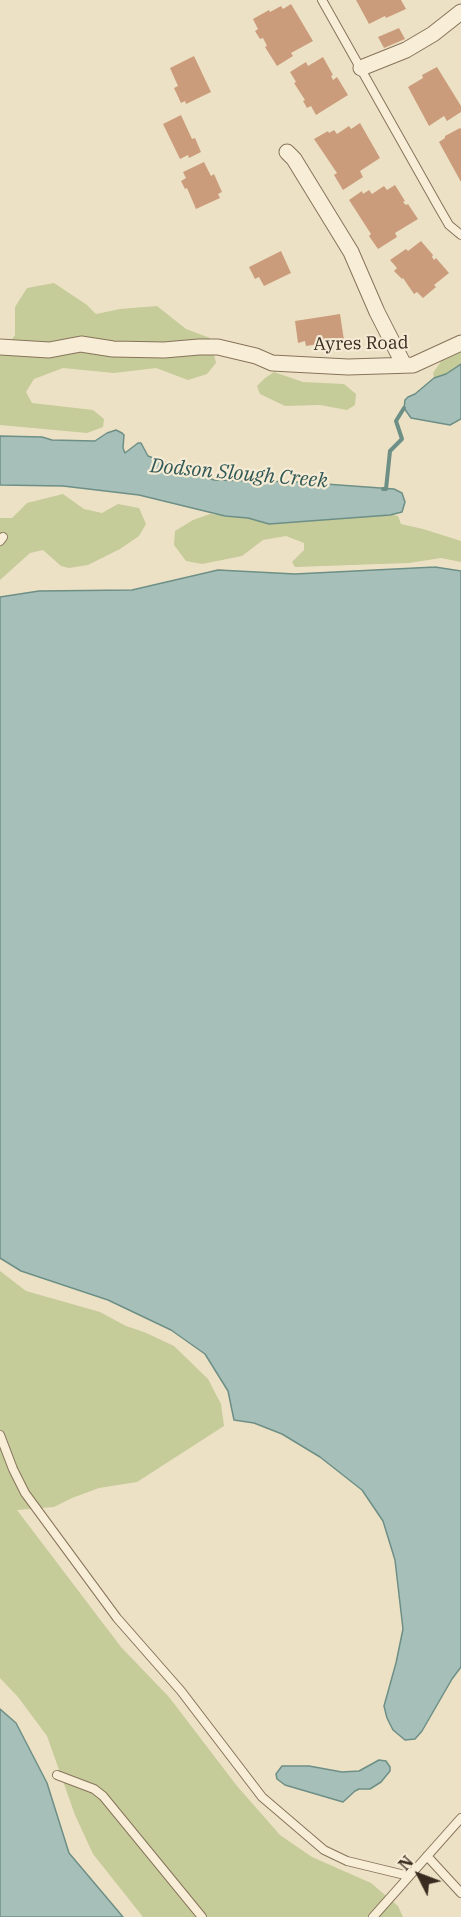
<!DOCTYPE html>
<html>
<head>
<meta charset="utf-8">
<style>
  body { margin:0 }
  #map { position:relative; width:461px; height:1917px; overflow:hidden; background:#ede1c5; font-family:"IBM Plex Serif",serif }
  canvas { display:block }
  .north { position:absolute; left:389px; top:1845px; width:60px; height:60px; -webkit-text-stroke:4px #f5ebd4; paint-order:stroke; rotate:312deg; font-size:16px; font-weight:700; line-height:24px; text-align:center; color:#382b1f }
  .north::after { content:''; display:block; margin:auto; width:21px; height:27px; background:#382b1f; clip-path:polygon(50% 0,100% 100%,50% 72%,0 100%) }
</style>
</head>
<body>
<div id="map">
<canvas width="461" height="1917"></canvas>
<div class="north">N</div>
</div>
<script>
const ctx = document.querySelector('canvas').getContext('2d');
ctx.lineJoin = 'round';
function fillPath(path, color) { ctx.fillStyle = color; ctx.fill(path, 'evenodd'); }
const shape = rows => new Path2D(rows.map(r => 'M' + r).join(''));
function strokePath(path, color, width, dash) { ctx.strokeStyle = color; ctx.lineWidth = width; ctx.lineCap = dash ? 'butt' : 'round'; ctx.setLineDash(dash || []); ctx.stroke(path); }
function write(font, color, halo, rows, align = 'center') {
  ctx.font = font + ' "IBM Plex Serif",serif'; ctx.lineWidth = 4.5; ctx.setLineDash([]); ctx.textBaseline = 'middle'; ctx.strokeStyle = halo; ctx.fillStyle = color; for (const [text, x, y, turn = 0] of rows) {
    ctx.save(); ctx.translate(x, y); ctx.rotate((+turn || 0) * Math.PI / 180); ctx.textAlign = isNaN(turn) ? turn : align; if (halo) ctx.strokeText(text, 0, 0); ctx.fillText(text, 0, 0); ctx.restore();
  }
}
fillPath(shape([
  [54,283,87,305,96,314,120,309,157,306,186,329,210,338,216,363,207,374,188,380,156,368,114,373,63,368,34,379,26,392,32,403,93,410,104,419,103,427,87,433,0,425,0,356,15,335,15,307,27,288],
  [461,350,461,364,446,374,434,378,433,373,444,357],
  [274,372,303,382,344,384,356,394,355,405,347,410,320,405,285,406,260,394,257,386,265,378],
  [63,494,84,509,102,513,118,504,139,508,146,524,139,536,120,549,88,565,69,568,61,566,43,550,30,553,0,580,0,518,12,518,27,503],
  [377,512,398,516,401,524,423,529,461,541,461,562,441,558,409,563,295,567,292,562,304,550,304,543,286,536,263,540,242,556,202,564,186,561,174,545,175,531,193,520,210,514,283,522,337,519],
  [0,1271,26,1291,100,1312,126,1326,144,1332,174,1346,208,1379,221,1404,224,1426,137,1482,99,1488,72,1498,54,1507,17,1510,121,1647,169,1697,237,1786,280,1835,312,1857,371,1883,398,1906,403,1917,143,1917,93,1854,75,1815,47,1736,18,1697,0,1678]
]), '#c5cb99');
const water = shape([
  [461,364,461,419,450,425,411,418,404,408,405,400,408,397,415,394,434,378,446,374,461,364],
  [116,430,122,433,124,435,123,448,125,453,138,443,141,443,148,456,214,480,298,482,394,489,402,493,405,502,402,512,390,515,269,524,248,518,225,516,139,495,63,486,0,485,0,436,42,437,52,440,95,441,107,433,116,430],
  [435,567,461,571,461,1667,452,1679,422,1731,415,1739,405,1740,393,1730,387,1718,384,1706,396,1663,403,1629,395,1560,383,1521,362,1490,320,1457,282,1434,254,1423,234,1420,228,1391,205,1354,171,1330,108,1300,21,1271,0,1258,0,597,39,591,132,590,218,570,295,574,435,567],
  [0,1709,16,1723,47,1783,69,1853,123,1917,0,1917,0,1709],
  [379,1760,386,1761,390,1767,390,1771,381,1782,370,1789,359,1789,355,1791,343,1802,285,1785,277,1779,276,1774,282,1766,309,1766,342,1772,359,1771,379,1760]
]);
fillPath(water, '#a6c0b9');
strokePath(water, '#6d8f86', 1.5);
strokePath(shape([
  [383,489,386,489,390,451,402,439,396,421,404,408]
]), '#6d8f86', 4);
fillPath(shape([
  [356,0,401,0,406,9,386,18,385,16,369,24],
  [291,4,313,41,291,53,293,56,277,66,265,47,267,46,263,38,260,39,255,31,258,29,253,19,269,10,270,12,281,6,283,9],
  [399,28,405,39,384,48,378,37],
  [194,56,211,92,186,104,185,101,181,103,174,88,178,86,170,68],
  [323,57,333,75,331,76,333,80,337,77,348,95,316,115,311,106,307,108,303,101,305,100,294,83,296,82,290,72,306,62,308,66],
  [437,67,461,106,461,112,447,121,444,116,429,126,408,87,423,78,422,75],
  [181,115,192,139,195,138,201,152,189,158,188,155,180,159,163,124],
  [360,123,380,158,360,171,363,177,343,190,334,175,337,173,314,139,328,131,329,133,334,130,337,134,349,126,351,129],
  [460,128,461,129,461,182,439,142,445,138,445,136],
  [204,162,211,176,214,174,222,192,218,194,220,198,196,209,187,188,185,189,181,181,186,178,183,172],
  [395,185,405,201,403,202,406,205,408,204,418,219,395,233,397,237,378,249,369,236,371,234,349,200,362,191,363,194,369,190,372,194,384,186,387,190],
  [421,241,433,255,432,257,434,260,436,258,449,273,434,285,436,287,423,298,417,292,414,294,403,278,402,279,394,271,397,268,390,260,406,249,408,251],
  [281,251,291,273,264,286,259,277,255,279,249,267],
  [340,314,344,340,306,346,305,341,298,343,295,321]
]), '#ca9c7c');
const service = shape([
  [322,0,438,206,449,225,461,235],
  [0,541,3,537],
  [0,1435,13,1469,25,1493,117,1618,181,1691,262,1797,324,1850,347,1861,409,1876],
  [57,1775,94,1789,103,1796,202,1917],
  [427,1856,461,1893],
  [373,1917,461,1818]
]);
const minor = shape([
  [361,68,406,50,433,34,461,12],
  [287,152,294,159,351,252,377,312,404,365],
  [0,347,49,350,81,344,113,349,164,350,199,347,218,347,256,356,272,363,348,367,413,365,461,343]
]);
strokePath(service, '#87735b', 10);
strokePath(minor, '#87735b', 17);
strokePath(service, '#f8eed8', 8);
strokePath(minor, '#f8eed8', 15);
write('18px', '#382b1f', '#f5ebd4', [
  ["Ayres Road",361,344,-1]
]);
write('italic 20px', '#2f5755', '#f5ebd4', [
  ["Dodson Slough Creek",239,474,5]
]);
</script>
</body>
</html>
